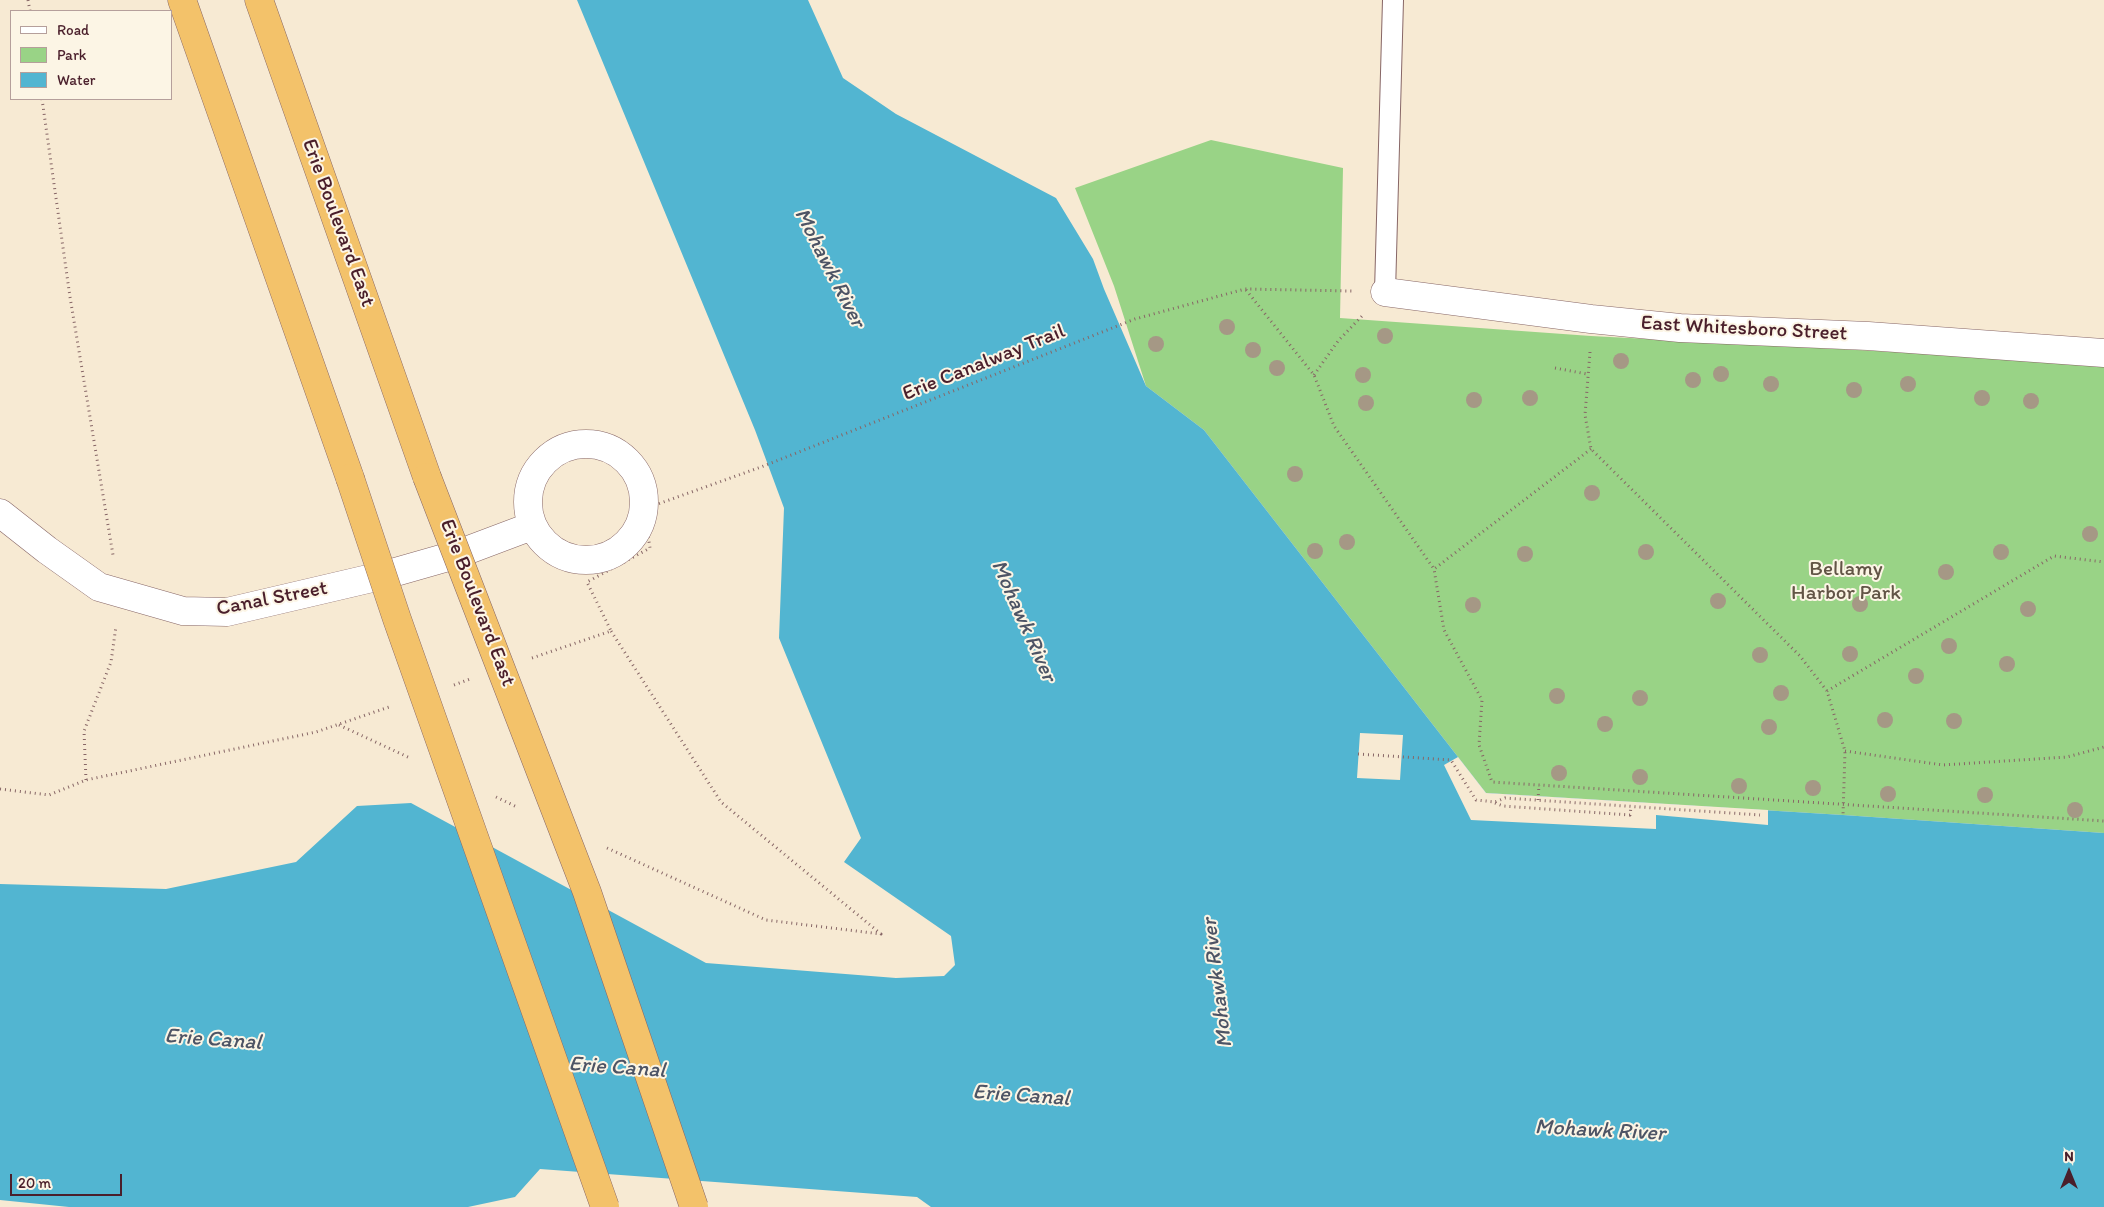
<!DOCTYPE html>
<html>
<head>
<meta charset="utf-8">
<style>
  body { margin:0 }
  #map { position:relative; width:2104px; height:1207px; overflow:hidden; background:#f7ead3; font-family:Itim,sans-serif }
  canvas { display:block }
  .legend { position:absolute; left:10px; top:10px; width:162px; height:90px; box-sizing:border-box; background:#fcf5e5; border:1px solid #b59f9b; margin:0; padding:6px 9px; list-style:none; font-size:15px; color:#4a1f2b }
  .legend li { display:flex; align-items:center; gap:10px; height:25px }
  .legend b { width:25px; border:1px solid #b59f9b }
  .north { position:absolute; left:2044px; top:1147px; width:50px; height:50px; -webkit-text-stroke:4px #fcf5e5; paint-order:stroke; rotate:0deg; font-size:14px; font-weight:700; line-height:20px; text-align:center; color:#4a1f2b }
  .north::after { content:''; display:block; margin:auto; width:18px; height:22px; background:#4a1f2b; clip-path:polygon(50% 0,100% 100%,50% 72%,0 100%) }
  .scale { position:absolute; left:10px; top:1174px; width:112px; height:22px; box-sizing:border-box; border:2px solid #4a1f2b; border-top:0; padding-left:6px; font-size:15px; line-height:18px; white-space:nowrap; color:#4a1f2b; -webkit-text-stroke:4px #fcf5e5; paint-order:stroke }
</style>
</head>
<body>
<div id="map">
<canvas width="2104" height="1207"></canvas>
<ul class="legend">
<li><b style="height:6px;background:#fff"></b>Road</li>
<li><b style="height:14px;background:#99d386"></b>Park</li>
<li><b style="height:14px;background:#52b5d1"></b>Water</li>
</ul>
<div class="north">N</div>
<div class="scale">20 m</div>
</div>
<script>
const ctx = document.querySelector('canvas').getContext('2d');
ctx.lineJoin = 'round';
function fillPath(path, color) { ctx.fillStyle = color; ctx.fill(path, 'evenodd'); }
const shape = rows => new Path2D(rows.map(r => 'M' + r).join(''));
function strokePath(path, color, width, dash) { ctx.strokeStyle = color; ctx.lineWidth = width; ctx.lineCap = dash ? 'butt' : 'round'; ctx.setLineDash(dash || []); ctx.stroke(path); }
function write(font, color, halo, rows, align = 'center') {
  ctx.font = font + ' Itim,sans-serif'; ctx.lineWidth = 4; ctx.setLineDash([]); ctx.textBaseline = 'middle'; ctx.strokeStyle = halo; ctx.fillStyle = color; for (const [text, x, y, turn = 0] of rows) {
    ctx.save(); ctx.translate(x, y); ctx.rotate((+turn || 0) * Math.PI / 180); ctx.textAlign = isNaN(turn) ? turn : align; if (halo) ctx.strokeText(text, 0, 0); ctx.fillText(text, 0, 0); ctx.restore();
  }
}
fillPath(shape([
  [1211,140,1343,168,1340,318,1591,336,2104,363,2104,833,1843,815,1486,793,1204,430,1146,386,1114,286,1075,188]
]), '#99d386');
fillPath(shape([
  [577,0,808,0,843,78,896,114,1056,198,1093,259,1104,289,1146,386,1204,430,1486,793,1843,815,2104,833,2104,1207,931,1207,917,1197,540,1169,515,1197,468,1207,69,1207,0,1200,0,884,166,889,296,862,357,806,411,803,706,963,896,978,944,976,955,965,951,936,844,862,861,838,779,638,784,508,755,430]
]), '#52b5d1');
fillPath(shape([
  [1360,733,1403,735,1400,780,1357,778],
  [1458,757,1486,793,1768,810,1768,825,1656,815,1656,829,1471,820,1444,765]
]), '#f7ead3');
const lane = shape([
  [1385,292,1393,0]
]);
const street = shape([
  [1385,292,1591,319,1680,328,1868,336,2104,353],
  '528 502a58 58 0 1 1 116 0a58 58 0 1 1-116 0Z',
  [0,513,47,550,99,587,183,611,227,612,385,575,455,555,532,526]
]);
const highway = shape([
  [182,0,350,478],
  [259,0,427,477]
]);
strokePath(lane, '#876666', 22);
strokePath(street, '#876666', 29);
strokePath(highway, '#876666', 29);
strokePath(shape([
  [28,0,30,11],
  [42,99,70,297,113,555],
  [1246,290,1314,375,1334,426,1434,569],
  [1590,352,1585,415,1591,449,1800,656,1827,691,1845,751,1843,815],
  [1555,368,1587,374],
  [1314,375,1338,341,1362,316],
  [1591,449,1434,569,1444,630,1482,700,1479,745,1492,782,2104,821],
  [532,658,611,631,587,582,650,548,644,509,761,467,1135,319,1245,289,1352,291],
  [454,685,470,679],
  [1827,691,2054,556,2104,562],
  [339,725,410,758],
  [1845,751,1943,765,2067,757,2104,747],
  [1358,754,1451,760,1476,800,1495,802,1505,798,1760,815],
  [86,780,84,731,111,662,116,626],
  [0,789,49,795,86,780,316,732,392,706],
  [496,797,517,807],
  [1538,800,1539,785],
  [1495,803,1503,806,1630,815,1631,807],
  [607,848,766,920,881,934,721,802,611,631]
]), '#876666', 3, [1, 4]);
strokePath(lane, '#fff', 20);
strokePath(street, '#fff', 28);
strokePath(highway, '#f3c26a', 28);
const highwayBridge = shape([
  [427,477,587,892,694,1207],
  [350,478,397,619,605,1207]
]);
strokePath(highwayBridge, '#876666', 29, []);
strokePath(highwayBridge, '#f3c26a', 28);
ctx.fillStyle = '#a59885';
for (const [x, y] of [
  [1227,327],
  [1385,336],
  [1156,344],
  [1253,350],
  [1621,361],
  [1277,368],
  [1721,374],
  [1363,375],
  [1693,380],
  [1771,384],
  [1908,384],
  [1854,390],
  [1530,398],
  [1982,398],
  [1474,400],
  [2031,401],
  [1366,403],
  [1295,474],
  [1592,493],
  [2090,534],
  [1347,542],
  [1315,551],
  [1646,552],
  [2001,552],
  [1525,554],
  [1946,572],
  [1718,601],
  [1860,604],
  [1473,605],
  [2028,609],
  [1949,646],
  [1850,654],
  [1760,655],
  [2007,664],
  [1916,676],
  [1781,693],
  [1557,696],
  [1640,698],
  [1885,720],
  [1954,721],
  [1605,724],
  [1769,727],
  [1559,773],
  [1640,777],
  [1739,786],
  [1813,788],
  [1888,794],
  [1985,795],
  [2075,810]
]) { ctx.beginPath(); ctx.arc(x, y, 8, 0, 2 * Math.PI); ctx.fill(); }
write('21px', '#4a1f2b', '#fcf5e5', [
  ["Erie Boulevard East",338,223,70],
  ["East Whitesboro Street",1744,329,3],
  ["Erie Canalway Trail",984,363,-22],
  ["Canal Street",272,599,-11],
  ["Erie Boulevard East",477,603,69]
]);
write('21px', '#625546', '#fcf5e5', [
  ["Bellamy",1846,570],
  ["Harbor Park",1846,594]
]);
write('italic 22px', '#4d5465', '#fcf5e5', [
  ["Mohawk River",829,268,63],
  ["Mohawk River",1023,621,66],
  ["Mohawk River",1218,983,-97],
  ["Erie Canal",213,1040,4],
  ["Erie Canal",617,1068,4],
  ["Erie Canal",1021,1096,4],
  ["Mohawk River",1600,1131,3]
]);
</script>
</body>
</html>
